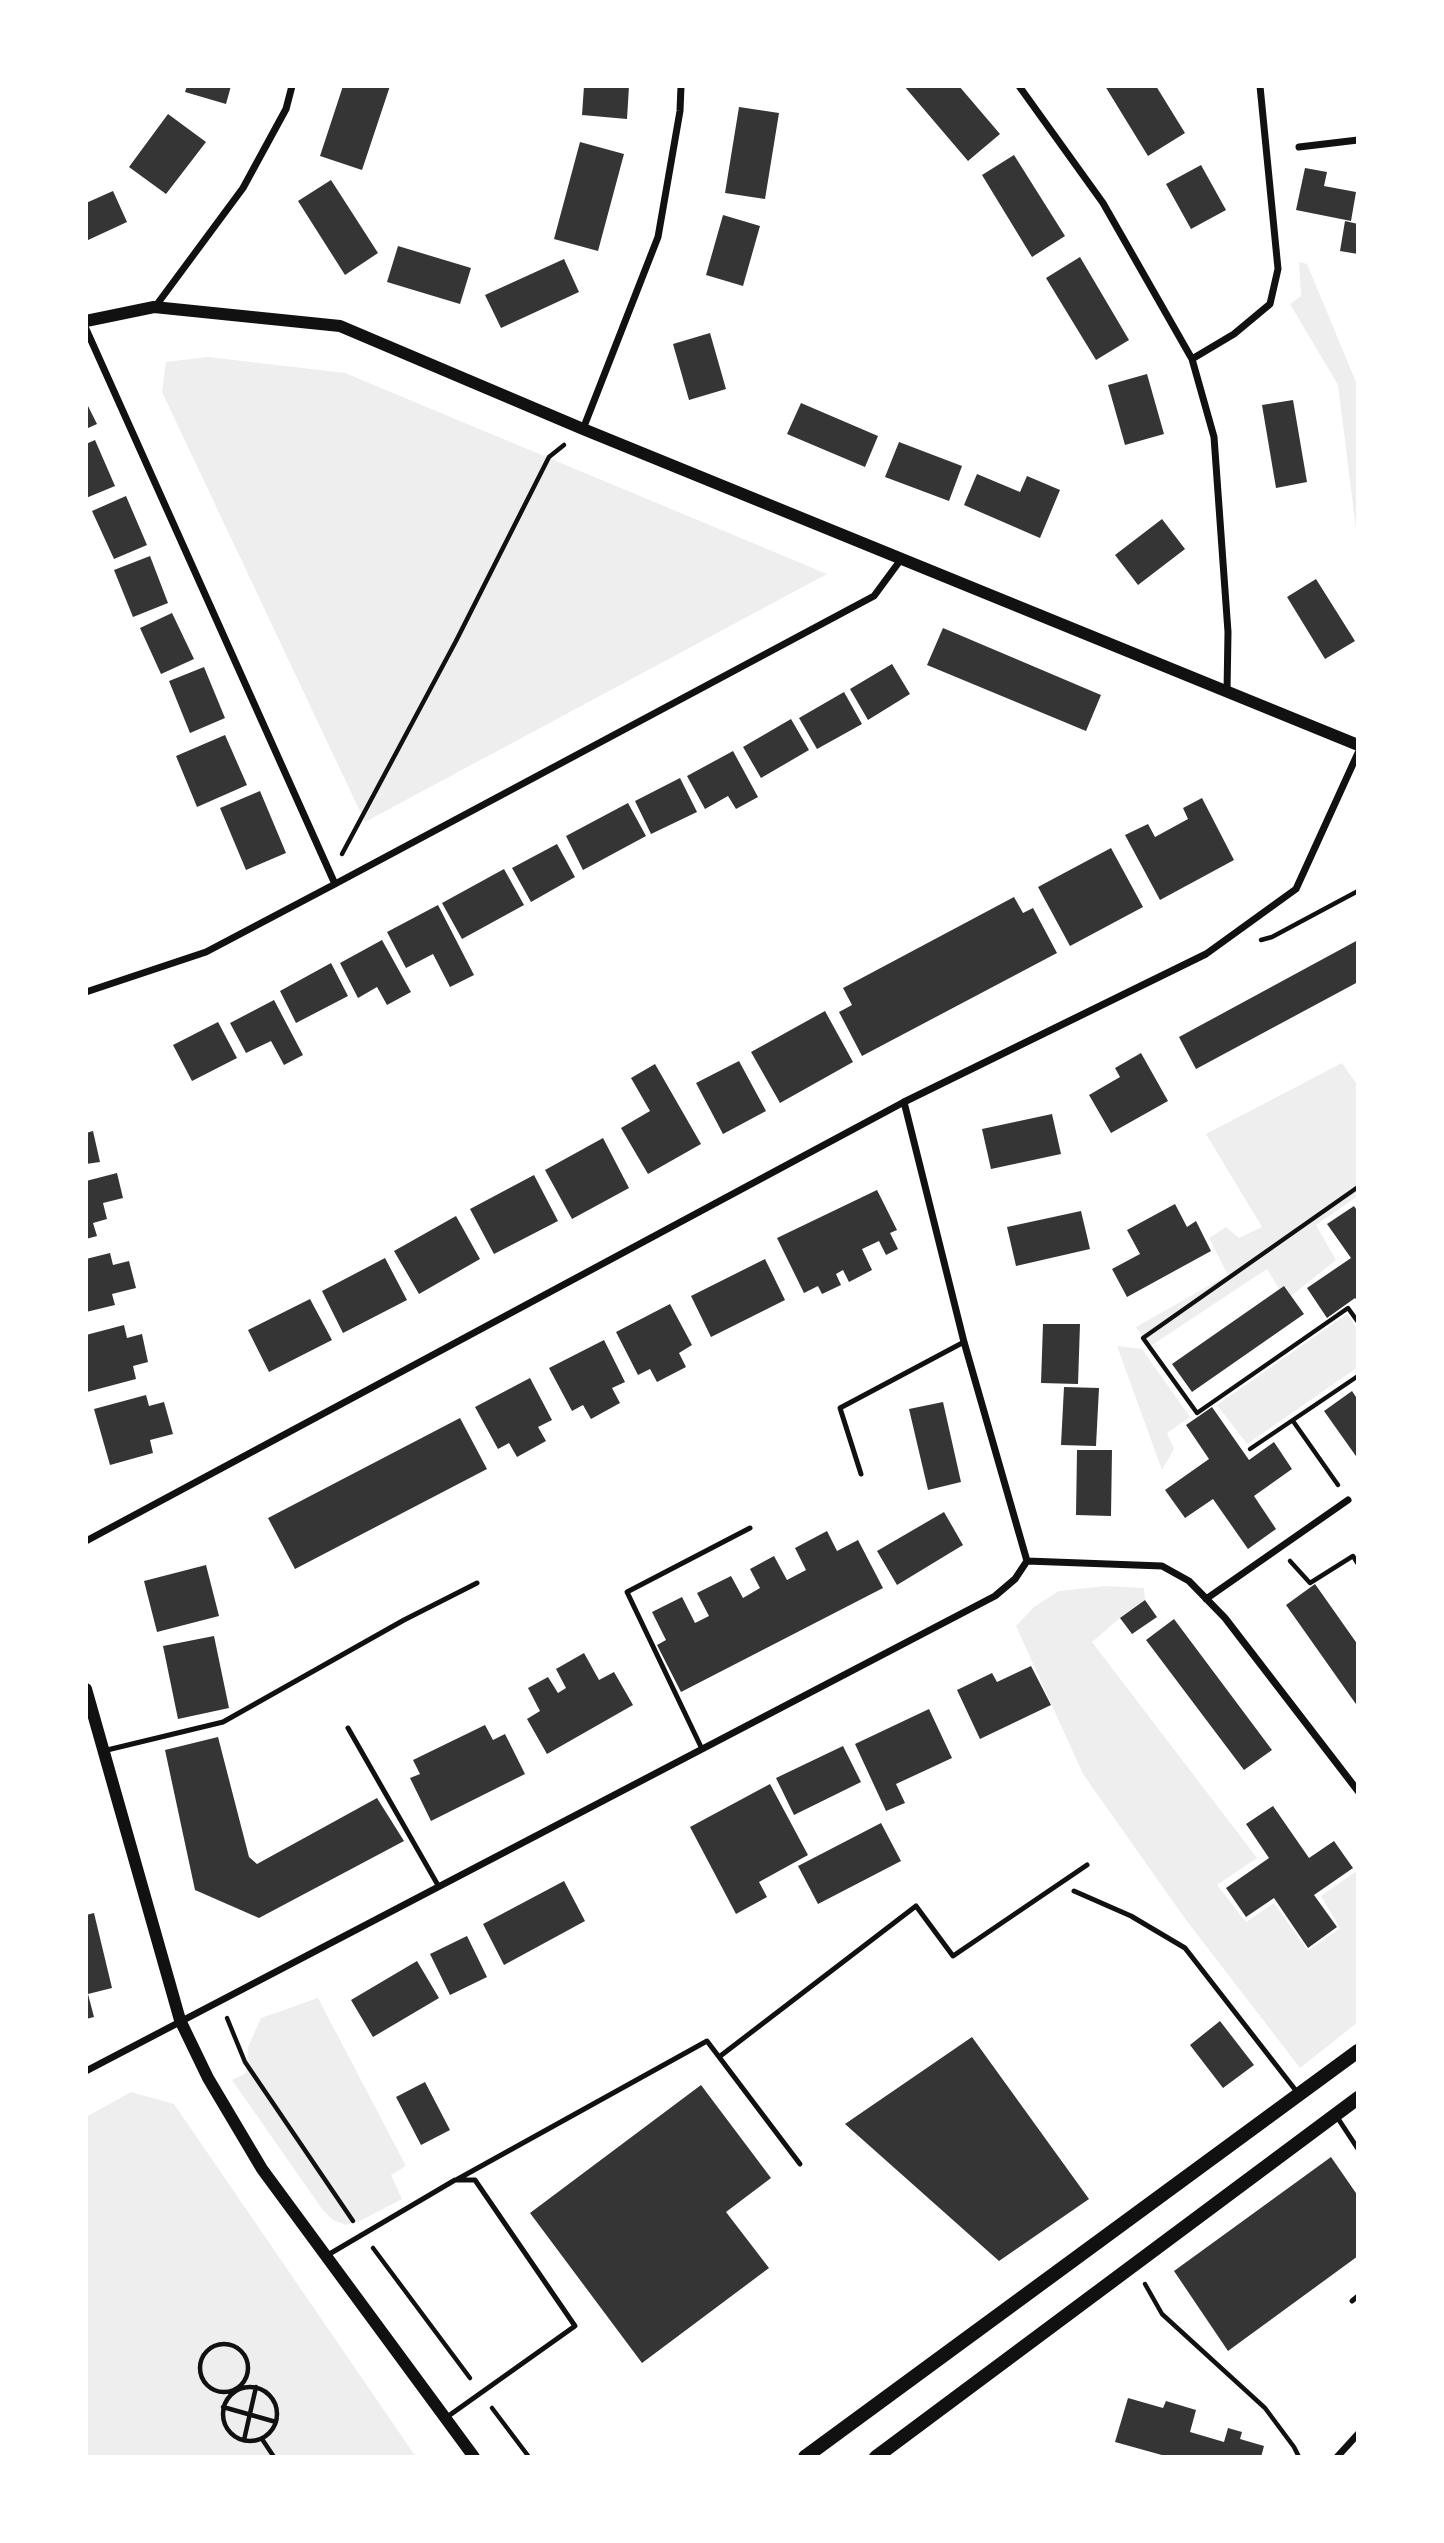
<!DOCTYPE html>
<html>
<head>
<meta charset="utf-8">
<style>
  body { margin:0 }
  #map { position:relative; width:1444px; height:2543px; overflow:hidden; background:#fff; font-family:Rubik,sans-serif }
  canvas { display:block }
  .frame { position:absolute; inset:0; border:88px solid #fff; pointer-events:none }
</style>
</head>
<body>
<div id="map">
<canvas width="1444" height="2543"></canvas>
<div class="frame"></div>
</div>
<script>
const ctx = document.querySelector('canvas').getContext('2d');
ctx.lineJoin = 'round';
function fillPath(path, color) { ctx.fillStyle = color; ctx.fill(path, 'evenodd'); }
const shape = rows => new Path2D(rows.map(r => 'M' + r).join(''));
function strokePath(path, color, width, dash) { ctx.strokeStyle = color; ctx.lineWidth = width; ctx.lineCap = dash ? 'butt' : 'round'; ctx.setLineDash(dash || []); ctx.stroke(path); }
fillPath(shape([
  [1299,262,1307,264,1358,387,1358,545,1338,385,1290,304,1301,296],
  [208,357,345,373,827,574,365,822,162,392,166,362],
  [1342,1063,1358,1086,1358,1196,1316,1225,1336,1260,1291,1296,1284,1286,1279,1289,1267,1269,1149,1347,1136,1327,1228,1275,1209,1238,1226,1227,1239,1238,1262,1227,1206,1134],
  [1347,1314,1358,1330,1358,1367,1247,1444,1217,1405],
  [1117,1346,1142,1349,1190,1417,1167,1433,1174,1449,1162,1470],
  [1106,1586,1144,1588,1145,1600,1120,1618,1092,1642,1257,1858,1217,1885,1246,1922,1274,1903,1308,1951,1340,1928,1321,1896,1358,1870,1358,2022,1300,2068,1186,1920,1083,1774,1016,1626,1034,1607,1059,1591],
  [318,1998,406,2166,391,2175,402,2199,362,2220,346,2225,333,2220,322,2209,232,2080,246,2073,248,2047,261,2018],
  [131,2092,174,2104,416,2457,86,2457,86,2117]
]), '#eee');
fillPath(shape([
  [187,86,231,86,226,104,185,92],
  [343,86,390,86,362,170,320,156],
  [584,86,629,86,627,119,582,115],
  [904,86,959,86,1000,134,968,161],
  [1105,86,1156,86,1185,133,1148,156],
  [739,107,779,113,765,199,725,193],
  [168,114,206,142,166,194,129,167],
  [580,142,624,154,598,251,554,239],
  [1014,155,1065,236,1032,257,982,175],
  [1201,165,1226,210,1191,229,1166,184],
  [1305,168,1327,172,1324,186,1356,192,1351,221,1296,210],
  [331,180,378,253,345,275,298,201],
  [113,191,127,222,86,241,86,203],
  [723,215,760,226,743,286,706,275],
  [1345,221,1358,224,1358,254,1340,251],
  [398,246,471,268,460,304,387,282],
  [1080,257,1129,340,1096,360,1046,278],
  [564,259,579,292,501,328,485,295],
  [710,333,726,389,689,400,673,344],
  [1147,374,1164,434,1125,445,1108,385],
  [1293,400,1307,482,1276,488,1262,405],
  [86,402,97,424,86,429],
  [801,403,878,436,865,467,787,434],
  [95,440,115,486,86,498,86,444],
  [899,442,962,466,949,501,885,477],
  [977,474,1020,492,1027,476,1060,490,1040,538,964,505],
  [126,496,147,545,114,559,92,511],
  [1162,519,1185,549,1138,585,1115,555],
  [150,556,168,603,133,617,114,570],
  [1316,579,1355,641,1325,659,1287,597],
  [172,613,194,659,161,674,140,628],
  [943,628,1101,695,1086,731,927,665],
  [892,664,910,694,868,720,850,689],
  [204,667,225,718,190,733,169,681],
  [844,692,862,724,817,749,799,718],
  [791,719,809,750,761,778,743,747],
  [225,735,247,785,197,807,176,756],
  [733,751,758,797,736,809,728,796,705,809,687,776],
  [680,778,697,812,651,834,635,801],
  [260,791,286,853,246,870,220,808],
  [1202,798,1234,860,1160,900,1125,835,1148,824,1155,837,1188,819,1183,808],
  [628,803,646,836,583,870,566,836],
  [557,844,575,877,531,902,512,868],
  [1111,848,1143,907,1070,946,1038,887],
  [504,869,524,905,462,939,442,903],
  [1014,897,1023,913,1033,908,1057,953,862,1056,839,1012,852,1005,843,988],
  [438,905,474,975,450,987,433,954,406,968,387,932],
  [382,940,411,992,387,1005,377,987,358,998,340,963],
  [1358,940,1358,982,1196,1069,1179,1037],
  [331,963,348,996,296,1023,280,991],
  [274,1000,303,1055,284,1065,271,1041,246,1053,230,1023],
  [825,1011,853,1062,780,1103,751,1052],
  [218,1022,237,1058,192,1081,173,1045],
  [1141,1053,1168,1101,1111,1133,1089,1095,1120,1077,1115,1068],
  [739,1061,766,1111,723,1134,696,1083],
  [655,1064,701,1144,648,1174,621,1128,650,1111,631,1078],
  [1052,1114,1061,1154,991,1169,982,1129],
  [93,1131,100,1162,86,1164,86,1133],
  [603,1138,629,1188,572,1219,545,1170],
  [117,1173,123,1198,103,1203,107,1219,93,1223,97,1236,86,1239,86,1181],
  [534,1175,558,1221,494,1254,470,1209],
  [877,1190,897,1230,890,1233,898,1249,886,1255,879,1241,862,1249,872,1270,849,1282,843,1270,836,1274,841,1285,822,1294,818,1286,804,1293,777,1238],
  [1175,1204,1187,1227,1196,1221,1211,1251,1127,1297,1112,1269,1140,1254,1127,1230],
  [1354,1206,1358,1212,1358,1302,1355,1298,1327,1318,1307,1288,1351,1258,1327,1224],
  [1081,1211,1090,1249,1016,1266,1007,1227],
  [456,1216,480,1259,419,1294,394,1251],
  [110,1253,113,1265,129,1261,136,1288,112,1294,115,1305,86,1312,86,1259],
  [385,1258,407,1300,343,1333,322,1291],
  [765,1259,785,1300,711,1337,691,1296],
  [1284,1286,1304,1314,1192,1392,1172,1364],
  [310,1299,332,1340,269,1372,248,1330],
  [670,1304,692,1345,679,1353,686,1367,657,1382,650,1369,638,1375,616,1332],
  [1043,1324,1080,1324,1078,1384,1041,1383],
  [124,1325,127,1338,142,1334,148,1362,133,1366,136,1379,87,1392,86,1335],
  [604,1340,625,1382,612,1388,620,1403,591,1419,583,1405,572,1411,549,1368],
  [530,1378,552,1420,538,1427,546,1441,517,1457,509,1443,498,1449,475,1407],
  [1064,1387,1099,1388,1096,1446,1061,1445],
  [1352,1391,1358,1400,1358,1459,1324,1411],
  [146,1395,149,1406,164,1402,173,1434,150,1440,153,1453,110,1465,94,1409],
  [943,1402,961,1482,928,1490,909,1409],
  [1212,1407,1249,1460,1274,1442,1292,1469,1254,1496,1276,1529,1248,1549,1213,1499,1185,1518,1165,1490,1209,1459,1186,1425],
  [460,1418,487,1469,295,1569,268,1518],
  [1077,1450,1112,1450,1111,1516,1076,1515],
  [944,1512,963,1545,897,1585,877,1551],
  [827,1531,837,1551,858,1540,883,1588,681,1692,657,1645,666,1640,652,1612,682,1597,695,1623,709,1616,697,1593,731,1576,743,1598,760,1588,750,1569,774,1556,787,1580,806,1570,795,1548],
  [206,1565,219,1616,157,1632,144,1581],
  [1315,1584,1358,1645,1358,1707,1286,1605],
  [1145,1600,1157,1617,1132,1634,1120,1618],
  [1174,1619,1272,1750,1244,1770,1146,1640],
  [214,1636,229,1708,178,1719,163,1646],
  [584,1653,599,1680,614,1672,633,1705,547,1754,527,1719,540,1711,528,1688,548,1677,558,1693,566,1688,556,1669],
  [1031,1666,1051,1705,980,1739,957,1690,992,1673,997,1682],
  [929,1709,952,1758,896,1784,905,1803,886,1811,855,1744],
  [485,1725,493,1740,505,1734,525,1774,431,1821,410,1778,420,1774,413,1760],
  [218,1737,249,1857,257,1864,377,1798,404,1841,259,1918,195,1890,165,1750],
  [843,1746,861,1782,794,1815,776,1778],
  [770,1784,808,1855,759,1882,767,1897,736,1914,690,1827],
  [1273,1806,1309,1858,1334,1841,1353,1868,1314,1895,1337,1927,1308,1948,1274,1898,1246,1917,1226,1888,1269,1858,1246,1824],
  [881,1823,901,1861,818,1904,798,1866],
  [564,1881,585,1921,504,1965,483,1924],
  [94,1913,112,1988,88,1994,94,2017,86,2019,86,1915],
  [467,1936,487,1977,450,1995,430,1954],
  [417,1961,439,1998,373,2037,351,2000],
  [1220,2021,1254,2065,1223,2088,1190,2045],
  [972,2037,1089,2199,999,2261,845,2124],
  [425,2082,450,2130,421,2145,396,2097],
  [701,2085,771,2178,726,2212,769,2268,642,2363,530,2213],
  [1331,2157,1358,2196,1358,2256,1228,2351,1174,2271],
  [1128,2398,1163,2408,1166,2401,1196,2410,1190,2432,1224,2442,1228,2428,1242,2432,1240,2439,1264,2446,1261,2457,1169,2457,1115,2442]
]), '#353535');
strokePath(shape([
  [342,854,456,641,549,457,564,445],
  [1261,940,1272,937,1358,891],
  [1358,1187,1143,1338,1197,1413,1348,1308,1358,1322],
  [1293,1421,1338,1485],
  [1250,1449,1358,1376],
  [1290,1561,1310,1583,1353,1556,1358,1564],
  [227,2018,245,2062,353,2221],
  [373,2248,470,2378],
  [1145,2284,1162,2314,1265,2408,1294,2447,1299,2457],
  '200 2368a24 24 0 1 1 48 0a24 24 0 1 1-48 0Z',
  '223 2414a27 27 0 1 1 54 0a27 27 0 1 1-54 0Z',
  [223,2407,276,2422],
  [492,2408,529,2457],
  [262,2439,274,2457],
  [244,2440,256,2387]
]), '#111', 4.5);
strokePath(shape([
  [861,1474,840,1408,964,1342],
  [348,1728,439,1887],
  [702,1749,627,1592,750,1528],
  [103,1751,223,1722,404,1620,477,1583],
  [1074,1891,1131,1916,1185,1948,1297,2092],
  [719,2057,916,1906,953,1956,1087,1865],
  [1337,2117,1358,2149],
  [456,2180,707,2041,800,2164],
  [326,2256,455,2180,475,2180,575,2326,447,2417],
  [1352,2301,1358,2296]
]), '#111', 5);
strokePath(shape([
  [1019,86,1103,203,1192,359,1214,437,1228,632,1227,692],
  [1299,147,1358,140],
  [155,307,243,188,286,109,292,86],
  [86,329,335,884],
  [1192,359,1234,334,1270,304,1278,269,1260,86],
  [583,429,658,237,680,111,681,86],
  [86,992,206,952,335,884,874,596,902,558],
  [904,1102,964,1342,1027,1561],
  [86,1541,904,1102,1206,954,1296,889,1358,753],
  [1027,1561,1162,1566,1189,1581,1225,1618,1358,1791],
  [1206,1599,1348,1500],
  [86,2071,995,1596,1015,1579,1027,1561],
  [1337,2457,1358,2434]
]), '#111', 7);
strokePath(shape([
  [86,321,154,307,340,326,583,429,1358,745],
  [86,1689,180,2020,208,2078,262,2169,474,2457]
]), '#111', 12);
strokePath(shape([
  [805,2457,1358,2051],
  [876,2457,1358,2098]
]), '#111', 14);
</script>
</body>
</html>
